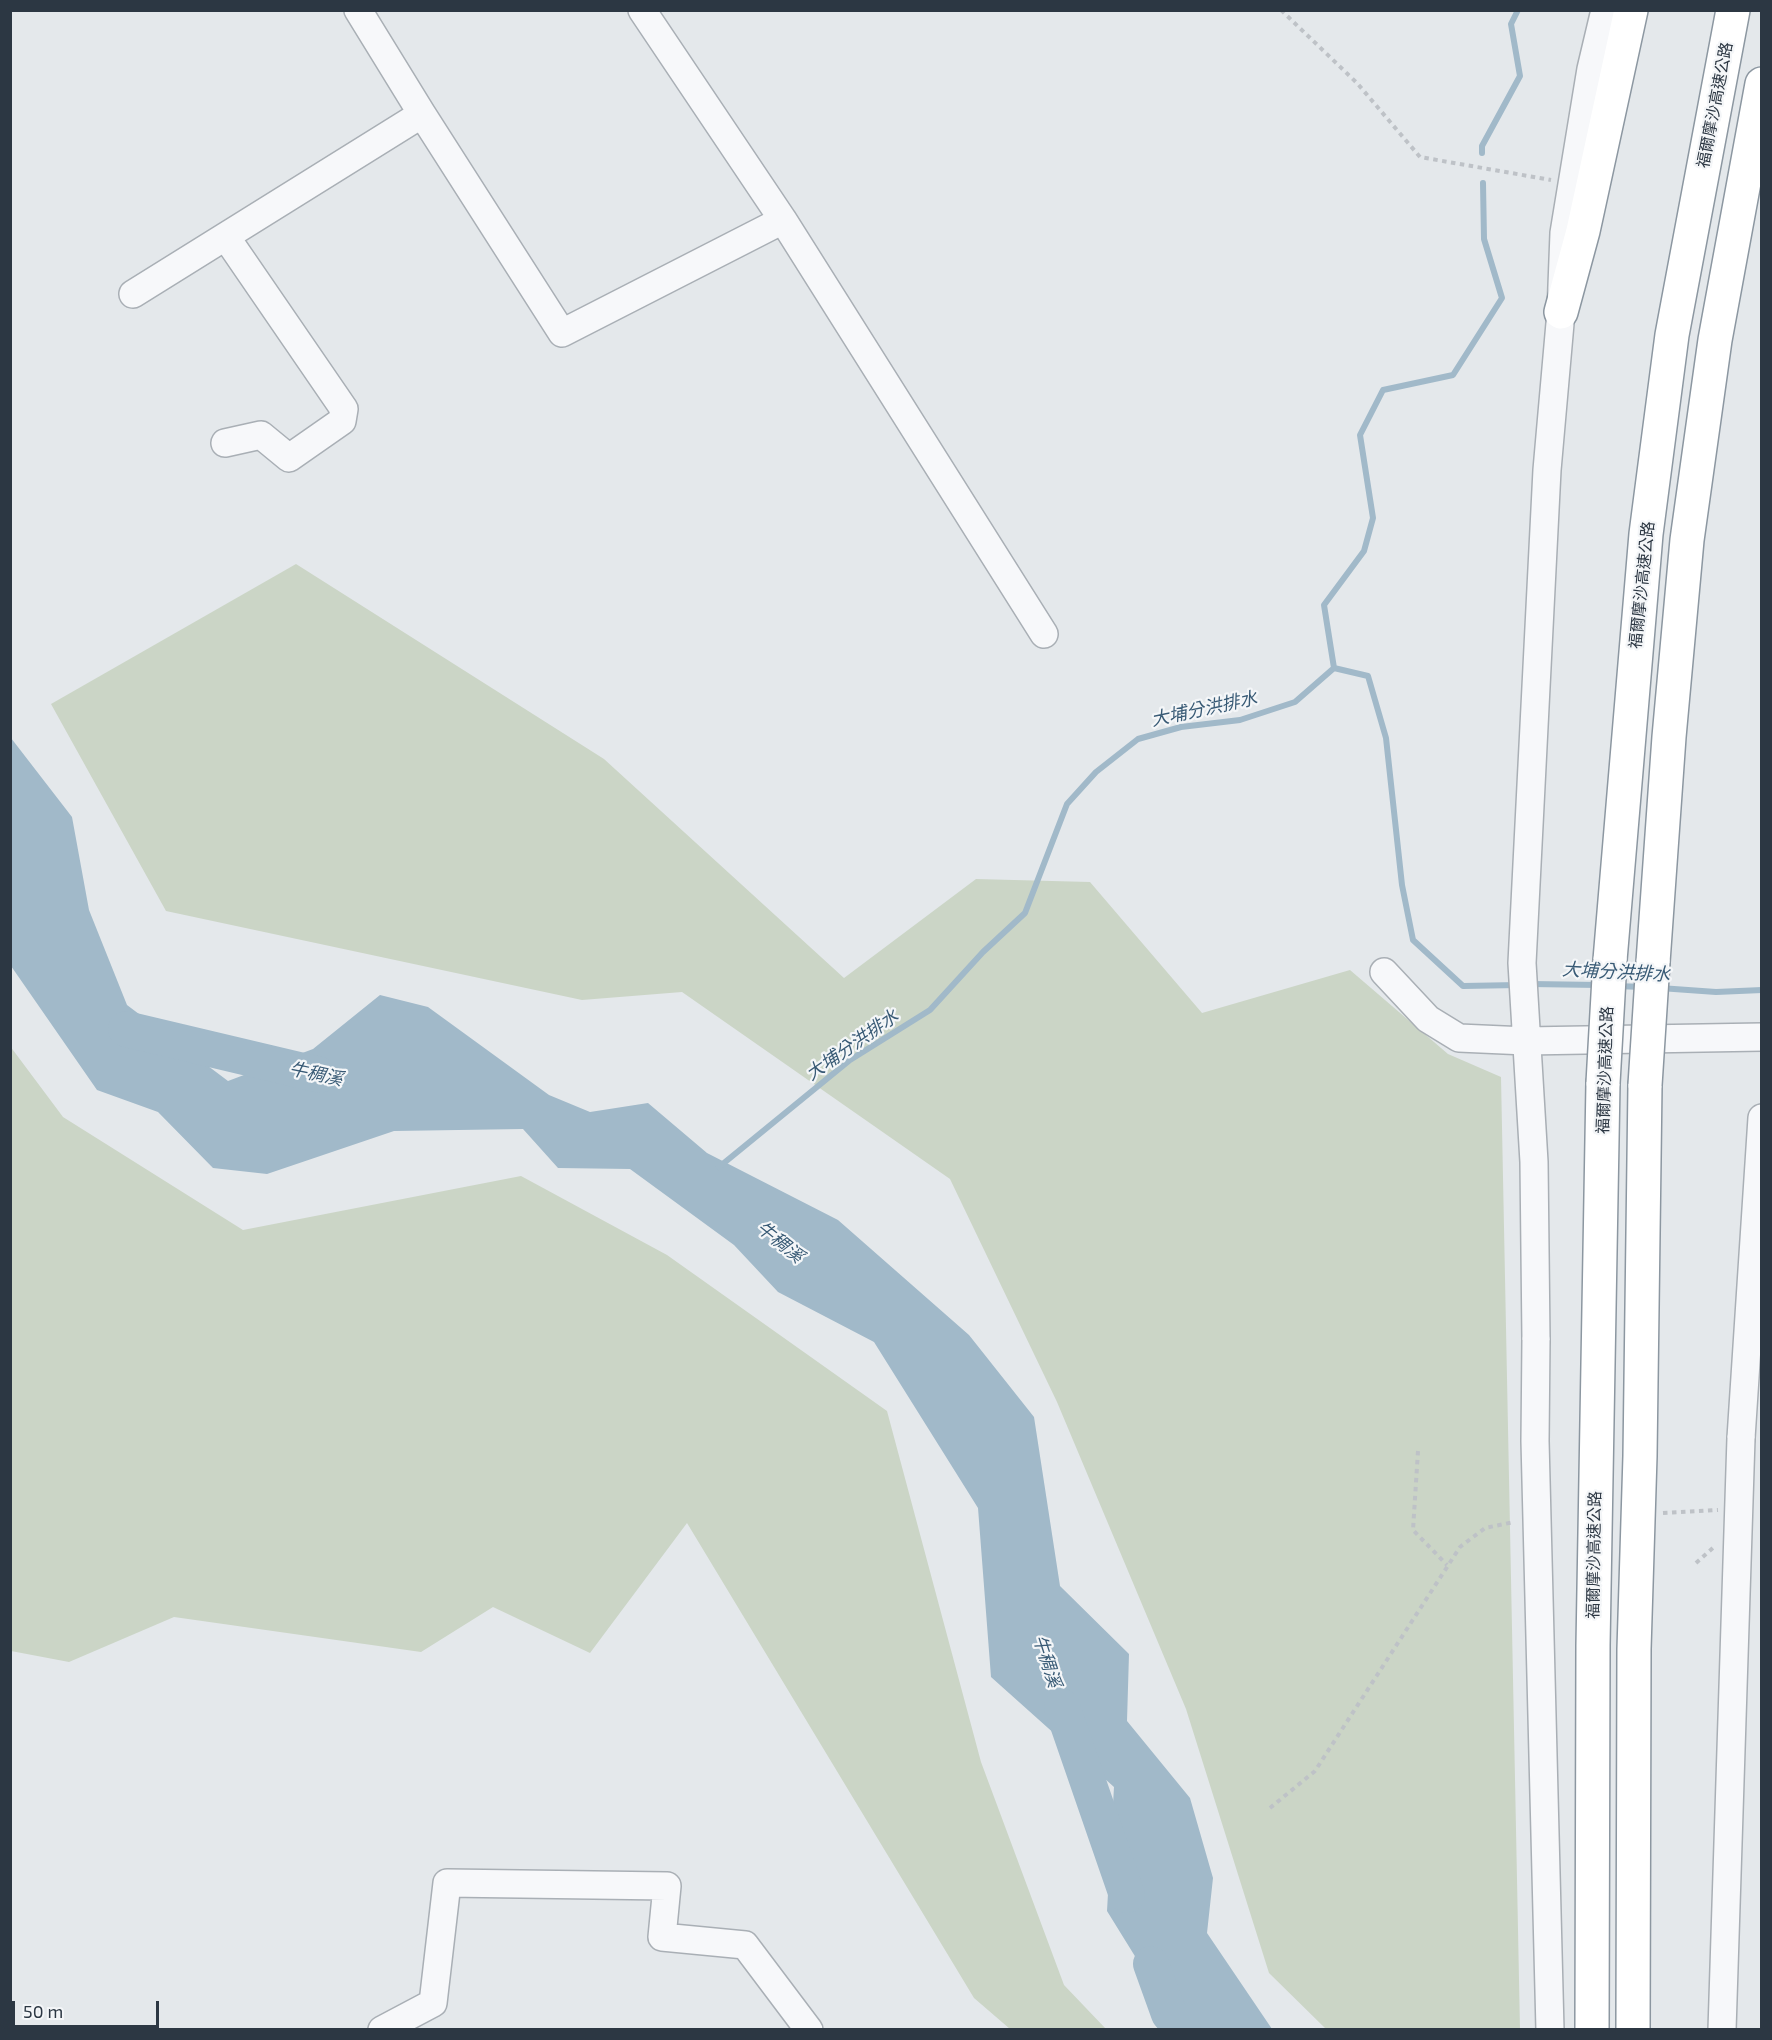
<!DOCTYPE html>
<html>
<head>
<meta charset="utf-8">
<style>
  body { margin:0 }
  #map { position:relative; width:1772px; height:2040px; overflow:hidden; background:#e4e8eb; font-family:"Exo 2",sans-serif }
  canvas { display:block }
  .frame { position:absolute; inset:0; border:12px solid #2c3743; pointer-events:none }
  .scale { position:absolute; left:12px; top:2001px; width:147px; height:27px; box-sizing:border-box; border:3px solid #2c3743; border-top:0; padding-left:8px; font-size:18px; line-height:21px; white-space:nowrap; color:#2c3743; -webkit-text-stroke:4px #f4f6f8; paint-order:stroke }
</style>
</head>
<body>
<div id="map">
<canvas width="1772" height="2040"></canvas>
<div class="frame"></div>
<div class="scale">50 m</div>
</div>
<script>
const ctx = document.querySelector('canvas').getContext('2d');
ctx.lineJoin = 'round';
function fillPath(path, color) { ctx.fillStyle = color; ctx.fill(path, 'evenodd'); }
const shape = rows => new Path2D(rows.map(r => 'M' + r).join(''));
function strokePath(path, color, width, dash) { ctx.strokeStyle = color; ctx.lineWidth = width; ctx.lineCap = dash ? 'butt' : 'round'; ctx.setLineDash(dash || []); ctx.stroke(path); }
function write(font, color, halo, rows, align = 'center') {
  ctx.font = font + ' "Exo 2","Noto Sans TC",sans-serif'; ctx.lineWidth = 4.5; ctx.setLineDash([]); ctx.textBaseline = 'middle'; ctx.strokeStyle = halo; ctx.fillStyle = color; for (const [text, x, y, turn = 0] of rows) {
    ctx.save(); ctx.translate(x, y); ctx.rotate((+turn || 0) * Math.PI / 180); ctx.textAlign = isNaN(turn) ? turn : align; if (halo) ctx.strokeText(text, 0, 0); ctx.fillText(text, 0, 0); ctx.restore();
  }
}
fillPath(shape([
  [296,564,604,759,844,978,976,879,1090,882,1202,1013,1350,970,1448,1054,1501,1077,1520,2029,1326,2029,1269,1973,1186,1709,1057,1402,950,1179,682,992,582,1000,166,911,51,704],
  [10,1046,63,1117,243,1230,521,1176,667,1255,887,1411,981,1762,1064,1985,1106,2029,1010,2029,974,1998,687,1523,590,1653,493,1607,421,1652,174,1617,69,1662,11,1651]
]), '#cbd5c6');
fillPath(shape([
  [11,738,72,817,89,910,127,1005,228,1081,313,1049,380,995,428,1007,549,1095,590,1112,648,1103,707,1153,838,1220,969,1335,1034,1417,1060,1586,1129,1654,1127,1721,1190,1798,1213,1878,1207,1933,1272,2029,1180,2029,1107,1911,1114,1787,991,1677,978,1508,874,1342,778,1292,734,1245,630,1169,558,1168,523,1129,394,1131,267,1174,213,1168,158,1112,97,1090,11,966]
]), '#a1b9c9');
strokePath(shape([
  [1482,153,1482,146,1520,76,1511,24,1518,10],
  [1334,668,1324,605,1364,551,1373,518,1360,435,1383,390,1453,375,1502,298,1484,239,1483,183],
  [1531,984,1599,985],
  [1618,986,1641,987],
  [1660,988,1716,992,1762,990],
  [719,1167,850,1060,930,1010,983,952,1025,913,1067,804,1096,772,1138,739,1181,727,1240,720,1295,702,1334,668,1368,676,1386,738,1402,885,1413,940,1463,986,1518,985]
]), '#a1b9c9', 6);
strokePath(shape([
  [126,1029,320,1075],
  [1062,1707,1127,1895],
  [1151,1964,1169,2014,1183,2030]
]), '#a1b9c9', 36);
const minor = shape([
  [642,10,783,220,1044,634],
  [422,114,562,333,783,220],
  [133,294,422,114,358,10],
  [225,443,261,435,289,458,342,421,344,409,226,237],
  [1384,972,1428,1019,1459,1038,1526,1041,1762,1037],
  [1536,1340,1534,1162,1522,963,1547,470,1561,312,1564,233,1591,69,1605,10],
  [1741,1438,1762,1118],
  [382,2030,433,2003,447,1883,667,1886,662,1937,745,1945,809,2030]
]);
const highway = shape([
  [1561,312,1583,231,1631,10],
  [1610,960,1646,534,1672,335,1733,10],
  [1653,962,1669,737,1687,540,1715,340,1762,84],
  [1592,2030,1593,1645,1603,1083],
  [1633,2030,1634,1649,1640,1456,1645,1085]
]);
strokePath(minor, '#a9afb5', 30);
strokePath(highway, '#8c97a1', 36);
strokePath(shape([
  [1281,10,1357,83,1420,157,1551,180],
  [1418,1451,1413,1530,1447,1565],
  [1663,1513,1718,1510],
  [1696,1563,1714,1547],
  [1270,1808,1315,1771,1460,1547,1485,1528,1514,1522]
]), '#bec2c7', 4, [4.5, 4.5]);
strokePath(minor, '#f7f8fa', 27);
strokePath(highway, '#fff', 33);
const minorBridge = shape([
  [1536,1340,1535,1441,1550,2030],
  [1722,2030,1741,1438]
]);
const highwayBridge = shape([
  [1603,1083,1610,960],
  [1645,1085,1653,962]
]);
strokePath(minorBridge, '#a9afb5', 30, []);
strokePath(highwayBridge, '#8c97a1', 36, []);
strokePath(minorBridge, '#f7f8fa', 27);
strokePath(highwayBridge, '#fff', 33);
write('16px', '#2c3743', '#f4f6f8', [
  ["福爾摩沙高速公路",1715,105,-79],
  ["福爾摩沙高速公路",1642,585,-84],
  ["福爾摩沙高速公路",1605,1070,-88],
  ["福爾摩沙高速公路",1594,1555,-89]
]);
write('italic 18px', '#385a75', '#f4f6f8', [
  ["大埔分洪排水",1204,709,-12],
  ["大埔分洪排水",1616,972,3],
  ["大埔分洪排水",852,1045,-35],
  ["牛稠溪",316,1074,12],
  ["牛稠溪",780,1242,39],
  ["牛稠溪",1047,1661,72]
]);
</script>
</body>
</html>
